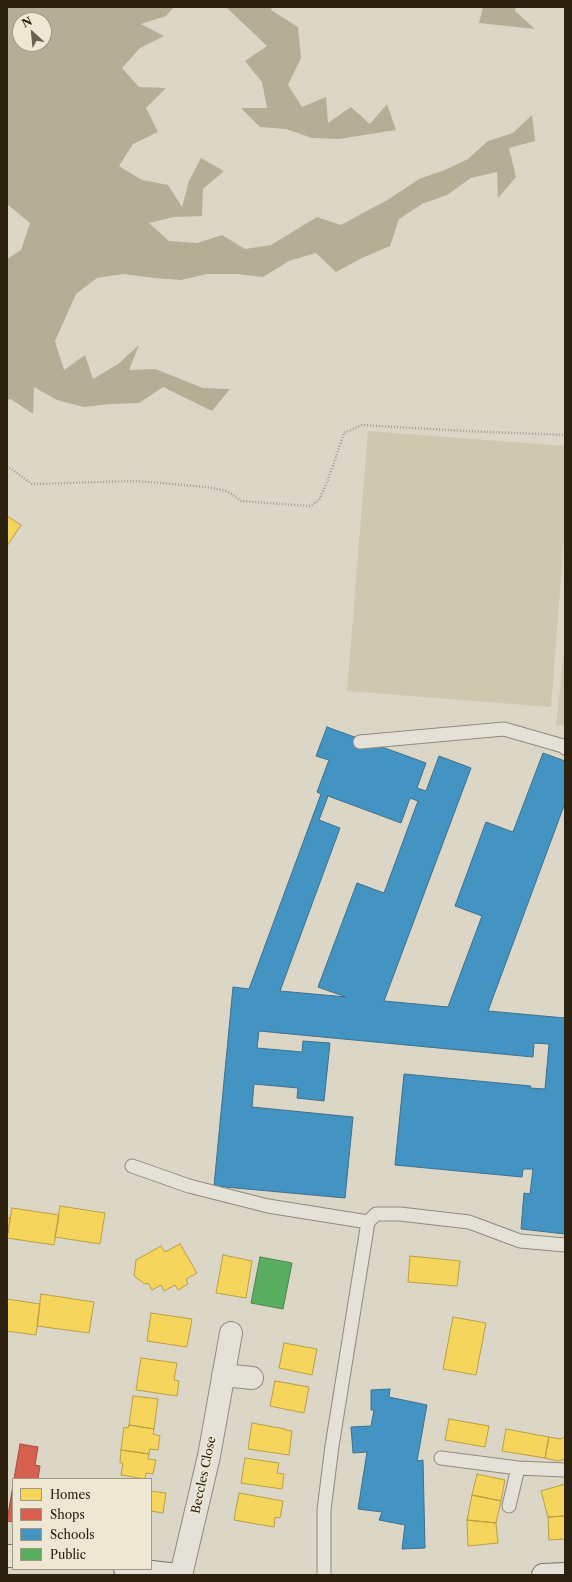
<!DOCTYPE html>
<html>
<head>
<meta charset="utf-8">
<style>
  body { margin:0 }
  #map { position:relative; width:572px; height:1582px; overflow:hidden; background:#dcd6c6; font-family:"Libre Caslon Text",serif }
  canvas { display:block }
  .frame { position:absolute; inset:0; border:8px solid #2c200f; pointer-events:none }
  .legend { position:absolute; left:12px; top:1478px; width:140px; height:92px; box-sizing:border-box; background:#eee7d4; border:1px solid #a09785; margin:0; padding:5px 7px; list-style:none; font-size:12px; color:#2c200f }
  .legend li { display:flex; align-items:center; gap:8px; height:20px }
  .legend b { width:20px; border:1px solid #a09785 }
  .north { position:absolute; left:12px; top:12px; width:40px; height:40px; box-sizing:border-box; background:#eee7d4; border:1px solid #a09785; border-radius:50%; rotate:333deg; font-size:11px; font-weight:700; line-height:16px; text-align:center; color:#2c200f }
  .north::after { content:''; display:block; margin:auto; width:14px; height:18px; background:#6a604f; clip-path:polygon(50% 0,100% 100%,50% 72%,0 100%) }
</style>
</head>
<body>
<div id="map">
<canvas width="572" height="1582"></canvas>
<div class="frame"></div>
<ul class="legend">
<li><b style="height:11px;background:#f6d55c"></b>Homes</li>
<li><b style="height:11px;background:#d6604d"></b>Shops</li>
<li><b style="height:11px;background:#4393c3"></b>Schools</li>
<li><b style="height:11px;background:#5aae61"></b>Public</li>
</ul>
<div class="north">N</div>
</div>
<script>
const ctx = document.querySelector('canvas').getContext('2d');
ctx.lineJoin = 'round';
function fillPath(path, color) { ctx.fillStyle = color; ctx.fill(path, 'evenodd'); }
const shape = rows => new Path2D(rows.map(r => 'M' + r).join(''));
function strokePath(path, color, width, dash) { ctx.strokeStyle = color; ctx.lineWidth = width; ctx.lineCap = dash ? 'butt' : 'round'; ctx.setLineDash(dash || []); ctx.stroke(path); }
function write(font, color, halo, rows, align = 'center') {
  ctx.font = font + ' "Libre Caslon Text",serif'; ctx.lineWidth = 4; ctx.setLineDash([]); ctx.textBaseline = 'middle'; ctx.strokeStyle = halo; ctx.fillStyle = color; for (const [text, x, y, turn = 0] of rows) {
    ctx.save(); ctx.translate(x, y); ctx.rotate((+turn || 0) * Math.PI / 180); ctx.textAlign = isNaN(turn) ? turn : align; if (halo) ctx.strokeText(text, 0, 0); ctx.fillText(text, 0, 0); ctx.restore();
  }
}
fillPath(shape([
  [368,431,565,446,565,526,551,707,347,691],
  [565,642,565,726,556,725]
]), '#d0c7b1');
fillPath(shape([
  [7,7,174,7,166,16,141,24,164,36,140,48,122,68,139,87,166,88,146,108,158,132,133,144,119,166,142,180,168,185,182,207,189,181,201,158,224,171,203,189,202,216,174,217,149,223,169,241,197,243,222,235,245,249,271,245,317,217,341,225,389,199,419,179,445,170,468,159,488,141,513,133,532,115,535,141,509,148,516,177,498,198,497,172,471,178,447,195,422,204,399,219,390,246,362,258,336,272,316,253,289,261,263,277,237,274,207,274,181,280,154,278,123,274,97,278,76,294,55,341,64,370,85,355,93,379,118,364,139,345,129,370,155,369,203,388,230,389,212,411,163,387,139,403,111,404,84,407,57,400,34,387,33,414,11,399,7,400,7,259,21,250,30,223,7,204],
  [20,20,44,20,44,44,20,44],
  [226,7,272,7,271,10,298,27,301,58,288,85,302,107,326,97,328,123,351,107,370,124,387,104,396,130,339,139,312,138,286,129,260,127,241,108,267,108,262,82,245,61,267,46],
  [483,7,516,7,515,11,535,29,479,23]
]), '#b6ad96');
const homes = shape([
  [7,516,21,525,7,546,7,516],
  [60,1206,105,1213,100,1244,55,1237,60,1206],
  [12,1208,59,1215,54,1245,7,1238,12,1208],
  [7,1218,10,1218,7,1239,7,1218],
  [180,1244,197,1273,186,1279,188,1284,178,1290,175,1285,164,1291,161,1285,152,1290,148,1283,145,1284,134,1276,136,1260,161,1246,165,1252,180,1244],
  [223,1255,252,1261,246,1298,216,1293,223,1255],
  [410,1256,460,1261,457,1286,408,1282,410,1256],
  [41,1294,94,1302,89,1333,37,1326,41,1294],
  [7,1299,40,1304,36,1335,7,1331,7,1299],
  [151,1313,192,1319,187,1347,147,1341,151,1313],
  [453,1317,486,1323,476,1375,443,1369,453,1317],
  [284,1343,317,1349,312,1375,279,1368,284,1343],
  [141,1358,177,1363,174,1380,179,1381,177,1396,136,1390,141,1358],
  [275,1381,309,1387,304,1413,270,1406,275,1381],
  [133,1396,158,1399,154,1429,129,1425,133,1396],
  [449,1419,489,1426,485,1447,445,1440,449,1419],
  [252,1423,285,1429,285,1430,292,1431,289,1455,248,1449,252,1423],
  [129,1425,154,1429,153,1434,160,1436,158,1450,150,1449,149,1454,121,1450,124,1427,128,1428,129,1425],
  [506,1429,549,1437,545,1458,502,1451,506,1429],
  [549,1437,560,1439,565,1437,565,1459,558,1461,545,1458,549,1437],
  [121,1450,149,1454,148,1459,156,1460,153,1474,146,1473,145,1479,121,1475,123,1463,120,1463,121,1450],
  [245,1458,279,1463,277,1473,284,1474,282,1489,241,1483,245,1458],
  [477,1474,505,1480,501,1501,472,1495,477,1474],
  [565,1484,565,1516,548,1517,541,1491,565,1484],
  [151,1491,166,1493,163,1513,151,1511,151,1491],
  [239,1493,283,1501,280,1518,275,1517,274,1527,234,1520,239,1493],
  [472,1495,501,1501,496,1523,467,1520,472,1495],
  [565,1516,565,1539,549,1540,548,1517,565,1516],
  [467,1520,496,1523,498,1543,468,1546,467,1520]
]);
fillPath(homes, '#f6d55c');
strokePath(homes, '#b99f45', 1);
const shops = shape([
  [20,1444,38,1447,35,1465,40,1466,38,1479,14,1479,20,1444],
  [13,1485,13,1522,7,1521,13,1485]
]);
fillPath(shops, '#d6604d');
strokePath(shops, '#a34d3a', 1);
const schools = shape([
  [327,727,426,763,417,788,426,791,439,756,471,768,384,1001,448,1007,482,916,455,906,486,822,513,832,543,753,565,761,565,803,488,1011,565,1018,565,1234,521,1229,524,1193,530,1194,533,1169,523,1169,522,1177,395,1165,404,1074,531,1086,530,1088,545,1089,549,1044,534,1043,533,1057,259,1031,257,1048,302,1052,303,1041,330,1043,324,1101,297,1098,298,1088,254,1084,252,1107,353,1117,345,1198,214,1186,233,987,249,989,321,794,317,792,329,760,316,756,327,727],
  [328,796,401,823,410,798,418,801,384,893,357,883,318,987,346,997,280,991,340,828,319,820,328,796],
  [390,1389,389,1397,427,1405,417,1461,423,1460,425,1548,402,1549,405,1525,379,1520,382,1512,358,1509,367,1452,353,1453,351,1427,371,1426,374,1410,371,1410,371,1390,390,1389]
]);
fillPath(schools, '#4393c3');
strokePath(schools, '#3c708d', 1);
const public = shape([
  [260,1257,292,1263,283,1309,251,1303,260,1257]
]);
fillPath(public, '#5aae61');
strokePath(public, '#4c8348', 1);
const service = shape([
  [360,742,504,729,563,746,565,748],
  [132,1166,189,1186,268,1206,368,1222],
  [441,1458,518,1468,565,1470],
  [509,1506,518,1468],
  [324,1575,324,1510,332,1446,368,1222,376,1214,400,1214,469,1222,520,1241,565,1245]
]);
const minor = shape([
  [223,1375,252,1378],
  [181,1575,209,1456,231,1333]
]);
const secondary = shape([
  [7,1556,13,1556],
  [125,1569,178,1575],
  [543,1575,565,1574]
]);
strokePath(service, '#8f8a7e', 15);
strokePath(minor, '#8f8a7e', 24);
strokePath(secondary, '#767166', 24);
strokePath(shape([
  [7,466,32,484,137,481,206,487,227,491,241,501,310,506,319,500,328,480,344,433,362,425,465,431,565,435]
]), '#a19e96', 2.5, [1, 2]);
strokePath(service, '#e4e1d9', 13);
strokePath(minor, '#e4e1d9', 22);
strokePath(secondary, '#e4e1d9', 22);
write('12px', '#2c200f', '#eee7d4', [
  ["Beccles Close",204,1475,-78]
]);
</script>
</body>
</html>
